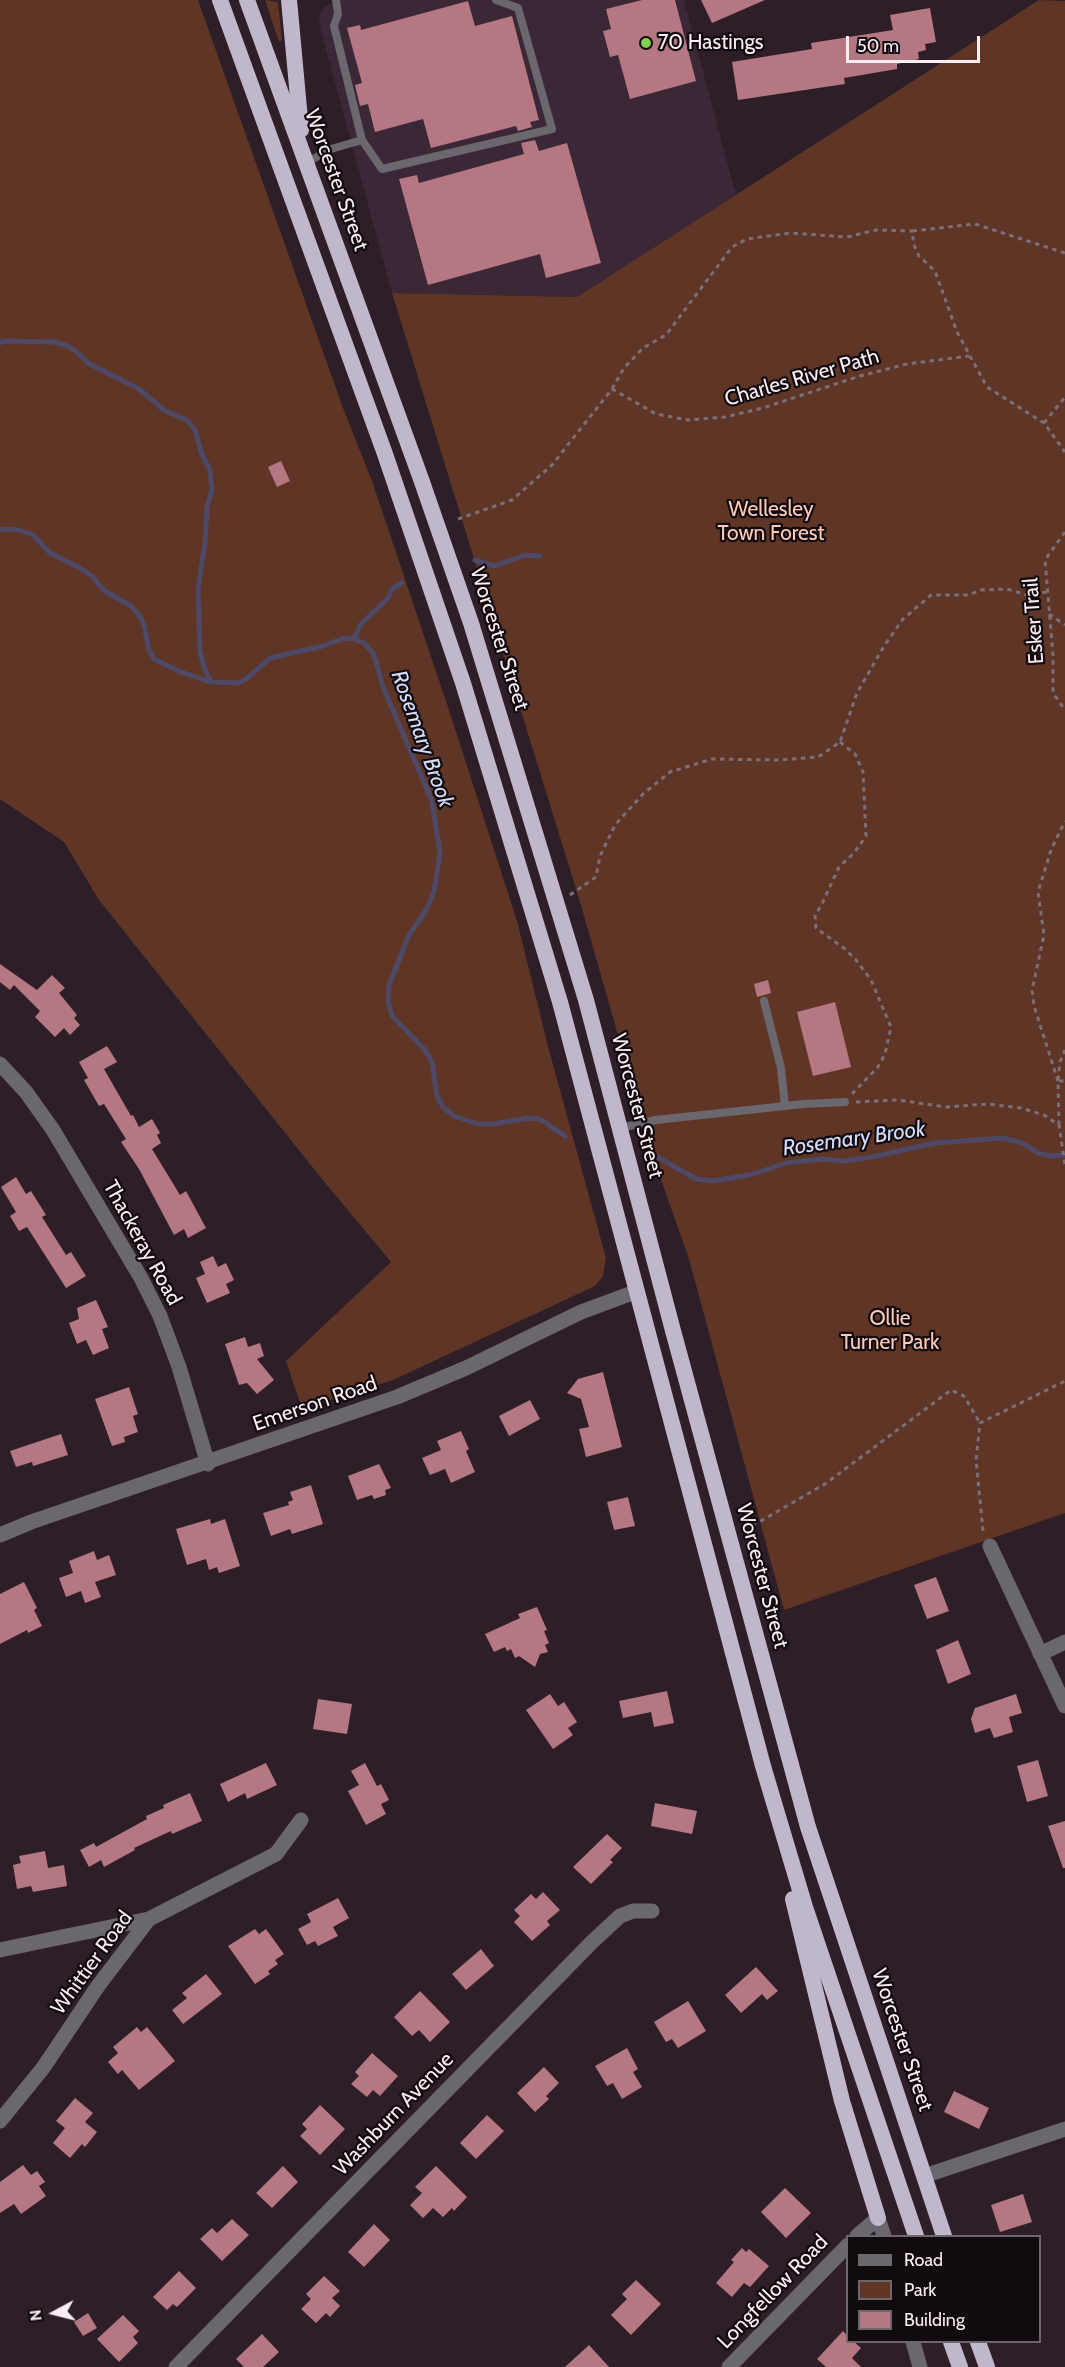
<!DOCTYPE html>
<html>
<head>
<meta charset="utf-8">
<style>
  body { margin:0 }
  #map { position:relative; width:1065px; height:2367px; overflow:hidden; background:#2d1e28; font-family:Cabin,sans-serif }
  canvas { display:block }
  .legend { position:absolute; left:846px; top:2235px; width:195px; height:108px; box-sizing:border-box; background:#110b0f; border:2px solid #6d666b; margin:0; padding:8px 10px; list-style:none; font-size:18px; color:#f8eef4 }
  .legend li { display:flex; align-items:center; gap:12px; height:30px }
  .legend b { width:30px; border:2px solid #6d666b }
  .north { position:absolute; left:24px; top:2283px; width:60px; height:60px; -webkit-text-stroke:4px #110b0f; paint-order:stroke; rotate:263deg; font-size:16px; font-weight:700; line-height:24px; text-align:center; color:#f8eef4 }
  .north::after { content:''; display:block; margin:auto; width:21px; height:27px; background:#f8eef4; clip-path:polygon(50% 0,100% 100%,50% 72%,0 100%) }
  .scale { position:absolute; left:846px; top:36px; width:134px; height:27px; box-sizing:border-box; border:3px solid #f8eef4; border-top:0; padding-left:8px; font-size:18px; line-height:21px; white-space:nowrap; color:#f8eef4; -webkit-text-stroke:4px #110b0f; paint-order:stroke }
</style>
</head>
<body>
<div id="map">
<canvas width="1065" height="2367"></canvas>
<ul class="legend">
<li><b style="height:8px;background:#6b676f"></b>Road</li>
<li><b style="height:16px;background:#5f3526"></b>Park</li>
<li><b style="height:16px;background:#b57781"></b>Building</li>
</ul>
<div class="north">N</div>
<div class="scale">50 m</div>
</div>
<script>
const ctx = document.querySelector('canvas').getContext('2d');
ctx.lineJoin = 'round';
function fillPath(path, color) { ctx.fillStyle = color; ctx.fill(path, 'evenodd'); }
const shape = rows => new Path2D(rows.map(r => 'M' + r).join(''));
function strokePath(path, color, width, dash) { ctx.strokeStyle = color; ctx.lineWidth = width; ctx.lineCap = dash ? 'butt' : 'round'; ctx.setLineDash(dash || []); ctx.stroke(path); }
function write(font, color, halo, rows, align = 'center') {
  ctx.font = font + ' Cabin,sans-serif'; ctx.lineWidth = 4.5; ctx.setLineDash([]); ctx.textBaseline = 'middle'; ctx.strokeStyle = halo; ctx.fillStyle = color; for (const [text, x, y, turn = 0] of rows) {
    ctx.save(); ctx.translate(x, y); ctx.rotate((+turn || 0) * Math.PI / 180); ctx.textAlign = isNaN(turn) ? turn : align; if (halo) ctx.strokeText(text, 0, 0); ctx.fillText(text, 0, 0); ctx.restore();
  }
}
fillPath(shape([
  [341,0,684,0,736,195,577,297,392,293,319,24,320,14,325,6]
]), '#3b2736');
fillPath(shape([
  [0,0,198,0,343,408,372,481,449,710,517,921,549,1050,606,1258,603,1276,595,1286,393,1380,302,1409,286,1361,391,1262,322,1179,99,900,64,842,0,799],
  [265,0,278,2,282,40,279,42],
  [1039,0,1065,1,1065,1513,784,1610,689,1259,652,1154,580,902,392,293,577,297]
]), '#5f3526');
strokePath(shape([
  [0,343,4,341,54,342,66,345,77,352,88,363,139,389,164,410,187,420,195,430,202,455,210,470,212,490,207,507,205,543,198,589,200,651,204,667,211,682],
  [0,529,19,530,33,535,50,553,80,568,93,577,103,590,131,606,140,616,144,625,149,650,154,659,181,672,211,682,238,683,245,680,270,658,323,646,344,638,354,639,364,643,374,654,383,687,432,801,440,853,434,892,425,912,409,935,389,985,388,1001,392,1016,425,1050,432,1062,437,1096,443,1107,454,1116,478,1124,493,1124,529,1118,540,1119,565,1136],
  [475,560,494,566,525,555,540,556],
  [354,639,361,624,388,598,392,589,402,583],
  [652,1154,696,1179,713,1181,750,1175,786,1163,822,1159,845,1161,872,1157,935,1143,1003,1138,1023,1143,1038,1153,1050,1156,1065,1155]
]), '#4d4966', 5);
fillPath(shape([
  [642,0,675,0,696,81,630,99,618,55,610,57,603,31,611,29,606,9],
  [701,0,765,0,712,23],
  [468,1,475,26,512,16,539,120,530,122,532,127,518,131,516,126,431,148,423,119,375,132,368,104,360,106,355,85,362,83,347,28,360,25,361,30],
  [930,8,936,42,925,44,926,50,918,52,919,59,897,64,897,69,844,78,845,84,738,100,732,62,812,49,811,43,893,30,890,15],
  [535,140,539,151,567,143,601,263,546,278,540,254,428,285,399,179,417,175,419,183,524,154,521,143],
  [281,461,290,481,277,487,268,467],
  [0,964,37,990,52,975,65,988,59,993,77,1015,74,1018,80,1025,70,1035,64,1028,55,1037,35,1017,40,1011,14,985,10,990,0,982],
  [768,980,771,993,757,997,754,984],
  [835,1002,851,1067,813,1076,797,1012],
  [107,1046,117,1062,104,1069,131,1116,133,1115,139,1127,152,1119,160,1133,157,1135,161,1143,152,1149,180,1195,186,1191,206,1228,188,1238,184,1229,174,1235,139,1169,121,1142,126,1139,104,1104,99,1106,84,1080,88,1078,79,1062],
  [16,1177,26,1194,31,1191,46,1215,42,1217,66,1255,71,1252,86,1276,66,1288,27,1227,19,1231,10,1216,16,1212,1,1187],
  [213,1256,218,1267,226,1263,234,1280,226,1284,230,1293,207,1303,196,1278,205,1274,200,1262],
  [96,1300,108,1327,102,1329,109,1348,93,1355,86,1340,77,1344,69,1323,79,1319,77,1308],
  [245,1337,248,1347,260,1343,264,1356,257,1359,274,1380,257,1394,247,1383,239,1385,225,1344],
  [603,1372,622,1447,586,1457,579,1429,589,1427,581,1399,567,1393,578,1379],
  [129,1387,138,1414,133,1416,138,1432,124,1437,125,1442,112,1446,95,1399],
  [530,1400,540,1419,509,1436,499,1416],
  [461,1431,469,1449,466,1451,475,1472,451,1483,445,1469,430,1475,422,1458,441,1450,437,1441],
  [61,1434,68,1455,33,1466,32,1462,16,1467,10,1451],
  [379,1464,391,1488,385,1490,386,1495,374,1499,372,1495,357,1500,348,1476],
  [311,1485,323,1524,292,1534,290,1529,271,1536,263,1513,289,1505,288,1502,293,1500,290,1492],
  [628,1497,635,1526,614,1530,607,1502],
  [210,1519,211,1524,225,1519,240,1566,219,1573,217,1567,209,1570,206,1559,187,1565,176,1529],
  [94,1551,97,1560,109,1555,116,1575,95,1582,101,1597,85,1603,81,1591,66,1597,59,1578,73,1573,69,1561],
  [936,1577,949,1611,927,1619,914,1585],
  [24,1582,37,1608,34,1610,42,1626,28,1633,27,1630,0,1644,0,1594],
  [537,1607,547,1630,544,1631,549,1643,545,1645,548,1652,540,1654,535,1667,519,1656,515,1658,511,1649,507,1651,505,1647,494,1652,485,1634,520,1618,518,1614],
  [958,1640,971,1674,948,1684,936,1650],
  [667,1691,674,1723,654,1727,651,1712,623,1718,619,1701],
  [550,1694,558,1706,564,1702,577,1722,568,1728,573,1735,553,1749,526,1710],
  [1016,1694,1022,1713,1009,1717,1013,1732,994,1738,990,1728,975,1733,971,1719,975,1708],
  [318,1699,352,1704,347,1734,313,1729],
  [1038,1760,1048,1796,1027,1802,1017,1766],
  [266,1763,277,1785,247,1799,245,1793,228,1802,220,1784],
  [365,1763,377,1786,381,1784,389,1800,381,1804,386,1814,366,1825,348,1791,359,1785,351,1771],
  [190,1793,202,1821,172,1834,171,1831,134,1848,135,1850,104,1867,101,1860,89,1867,80,1850,94,1843,96,1847,147,1819,146,1816,164,1808,163,1805],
  [655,1803,697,1811,692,1834,651,1826],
  [1065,1821,1065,1868,1063,1868,1048,1826],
  [607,1834,622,1848,610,1860,613,1862,591,1884,573,1867],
  [45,1851,48,1868,64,1865,67,1886,33,1892,31,1886,17,1889,13,1865,21,1863,19,1856],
  [543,1892,560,1910,547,1921,550,1925,532,1941,514,1922,520,1916,514,1910,531,1894,536,1899],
  [338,1898,349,1918,333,1927,338,1936,318,1946,315,1941,307,1945,298,1929,311,1922,307,1914],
  [255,1929,259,1934,266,1929,284,1954,275,1960,278,1964,268,1971,270,1974,255,1984,228,1946],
  [481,1949,494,1966,466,1990,452,1974],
  [756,1967,778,1991,767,2000,762,1994,741,2013,725,1995],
  [206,1974,222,1994,183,2024,172,2010,187,1998,182,1993],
  [420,1991,450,2022,430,2042,419,2030,412,2036,394,2017],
  [688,2001,706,2031,678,2048,672,2039,666,2042,654,2022],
  [137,2027,141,2032,147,2027,175,2061,139,2090,122,2070,118,2074,108,2062,118,2053,113,2047],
  [627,2048,638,2069,633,2072,642,2087,622,2099,613,2083,607,2086,595,2066],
  [372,2053,398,2076,380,2096,373,2090,367,2097,351,2084,359,2076,355,2072],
  [544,2067,559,2083,546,2096,549,2099,535,2112,517,2093],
  [954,2091,989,2108,979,2129,944,2112],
  [75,2098,93,2113,85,2122,97,2132,85,2147,82,2144,70,2158,53,2143,65,2128,56,2121],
  [320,2105,345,2129,320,2155,300,2136,307,2129,302,2124],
  [487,2115,504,2131,476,2159,460,2143],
  [23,2165,31,2175,37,2171,45,2182,39,2186,46,2196,21,2214,14,2204,0,2213,0,2182],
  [283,2166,298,2182,272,2208,256,2193],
  [436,2166,467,2197,454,2211,452,2208,443,2217,433,2208,423,2218,410,2205,422,2193,415,2187],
  [785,2188,811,2213,786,2238,761,2212],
  [1023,2194,1032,2222,1000,2232,991,2205],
  [232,2219,249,2235,222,2261,200,2239,212,2228,217,2233],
  [374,2224,390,2240,364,2267,348,2252],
  [742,2248,746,2252,749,2249,769,2266,750,2287,744,2283,732,2297,716,2283,734,2262,731,2260],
  [179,2271,196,2288,177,2307,173,2304,167,2310,153,2297],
  [324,2276,340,2291,332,2298,340,2306,330,2317,326,2313,316,2323,301,2309,311,2299,306,2294],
  [636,2280,661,2304,631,2335,611,2315,627,2299,622,2294],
  [88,2313,97,2328,83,2336,74,2322],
  [123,2315,139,2331,133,2337,138,2343,119,2362,97,2339],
  [843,2331,848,2336,848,2342,854,2342,861,2348,852,2358,861,2367,826,2367,817,2359],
  [262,2334,279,2352,263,2367,244,2367,236,2359],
  [589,2345,609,2367,565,2367]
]), '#b57781');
strokePath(shape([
  [1065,253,975,224,913,231,913,243,919,256,935,271,957,332,987,387,1044,423,1065,452],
  [612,389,624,368,643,348,666,335,732,247,747,239,790,233,847,237,876,230,913,231],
  [1044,423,1065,397],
  [458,519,512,500,552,465,612,389,656,414,688,420,725,417,763,408,860,376,907,364,969,356],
  [1065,532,1045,560,1053,655,1053,693,1065,710],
  [1049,614,1065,625],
  [840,742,855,754,863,772,866,836,854,853,839,867,821,906,815,915,816,928,845,949,856,960,871,980,891,1027,885,1054,878,1067,852,1094],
  [570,895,596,877,600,856,615,825,643,794,670,772,712,759,779,760,818,757,840,742,857,693,884,646,903,619,931,595,969,595,981,590,1007,589,1027,595,1047,592],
  [1058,1080,1060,1062,1065,1050],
  [1058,1081,1034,1006,1032,990,1044,935,1038,892,1051,850,1065,821],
  [856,1102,898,1100,946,1107,988,1104,1021,1108,1044,1115,1059,1125,1065,1165],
  [1059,1125,1058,1081,1065,1081],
  [743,1526,759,1522,825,1484,951,1390,964,1396,980,1423],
  [983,1531,976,1460,980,1423,1065,1381]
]), '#7c6f78', 3, [4.5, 4.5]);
strokePath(shape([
  [336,0,338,14,334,26,362,140,382,169,552,129,518,8,496,0],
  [306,163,331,149,362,140],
  [764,1001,781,1068,785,1106],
  [620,1128,656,1120,803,1104,845,1102]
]), '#6b676f', 8);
strokePath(shape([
  [0,1064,26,1092,53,1130,141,1278,160,1316,179,1367,208,1464],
  [0,1535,31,1522,397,1397,466,1368,581,1312,635,1292],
  [990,1546,1065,1706],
  [1040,1654,1065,1642],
  [0,1950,149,1919],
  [0,2121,43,2068,98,1986,149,1919,276,1854,301,1820],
  [924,2176,1065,2129],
  [857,2236,878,2218,884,2236],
  [913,2342,920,2367],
  [176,2367,592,1942,620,1916,633,1911,652,1911],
  [729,2367,848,2245]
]), '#6b676f', 15);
strokePath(shape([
  [220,0,385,454,463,683,560,1002,763,1766,805,1907,916,2236],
  [247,0,421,479,471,623,586,1000,672,1327,808,1827,944,2236],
  [289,0,301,130],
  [793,1899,842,2101,878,2218],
  [951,2342,960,2367],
  [978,2342,987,2367]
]), '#c0b8ca', 16);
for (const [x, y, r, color] of [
  [646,43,6,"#80d051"]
]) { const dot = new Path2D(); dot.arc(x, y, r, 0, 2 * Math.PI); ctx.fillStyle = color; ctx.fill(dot); strokePath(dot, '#110b0f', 2); }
write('21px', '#f8eef4', '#110b0f', [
  ["70 Hastings",658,43]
], 'left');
write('21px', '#f8eef4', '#110b0f', [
  ["Worcester Street",336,180,70],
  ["Charles River Path",802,378,-16],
  ["Esker Trail",1034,621,-94],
  ["Worcester Street",499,639,72],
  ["Worcester Street",637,1106,75],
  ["Thackeray Road",142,1243,61],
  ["Emerson Road",315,1404,-19],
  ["Worcester Street",762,1576,75],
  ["Whittier Road",92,1963,-54],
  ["Worcester Street",902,2040,71],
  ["Washburn Avenue",394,2114,-46],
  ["Longfellow Road",773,2292,-46]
]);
write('21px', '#ffcbb8', '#110b0f', [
  ["Wellesley",771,510],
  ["Town Forest",771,534],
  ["Ollie",890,1319],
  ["Turner Park",890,1343]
]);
write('italic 22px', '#d4dcfb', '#110b0f', [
  ["Rosemary Brook",422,739,70],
  ["Rosemary Brook",854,1139,-8]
]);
</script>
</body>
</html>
